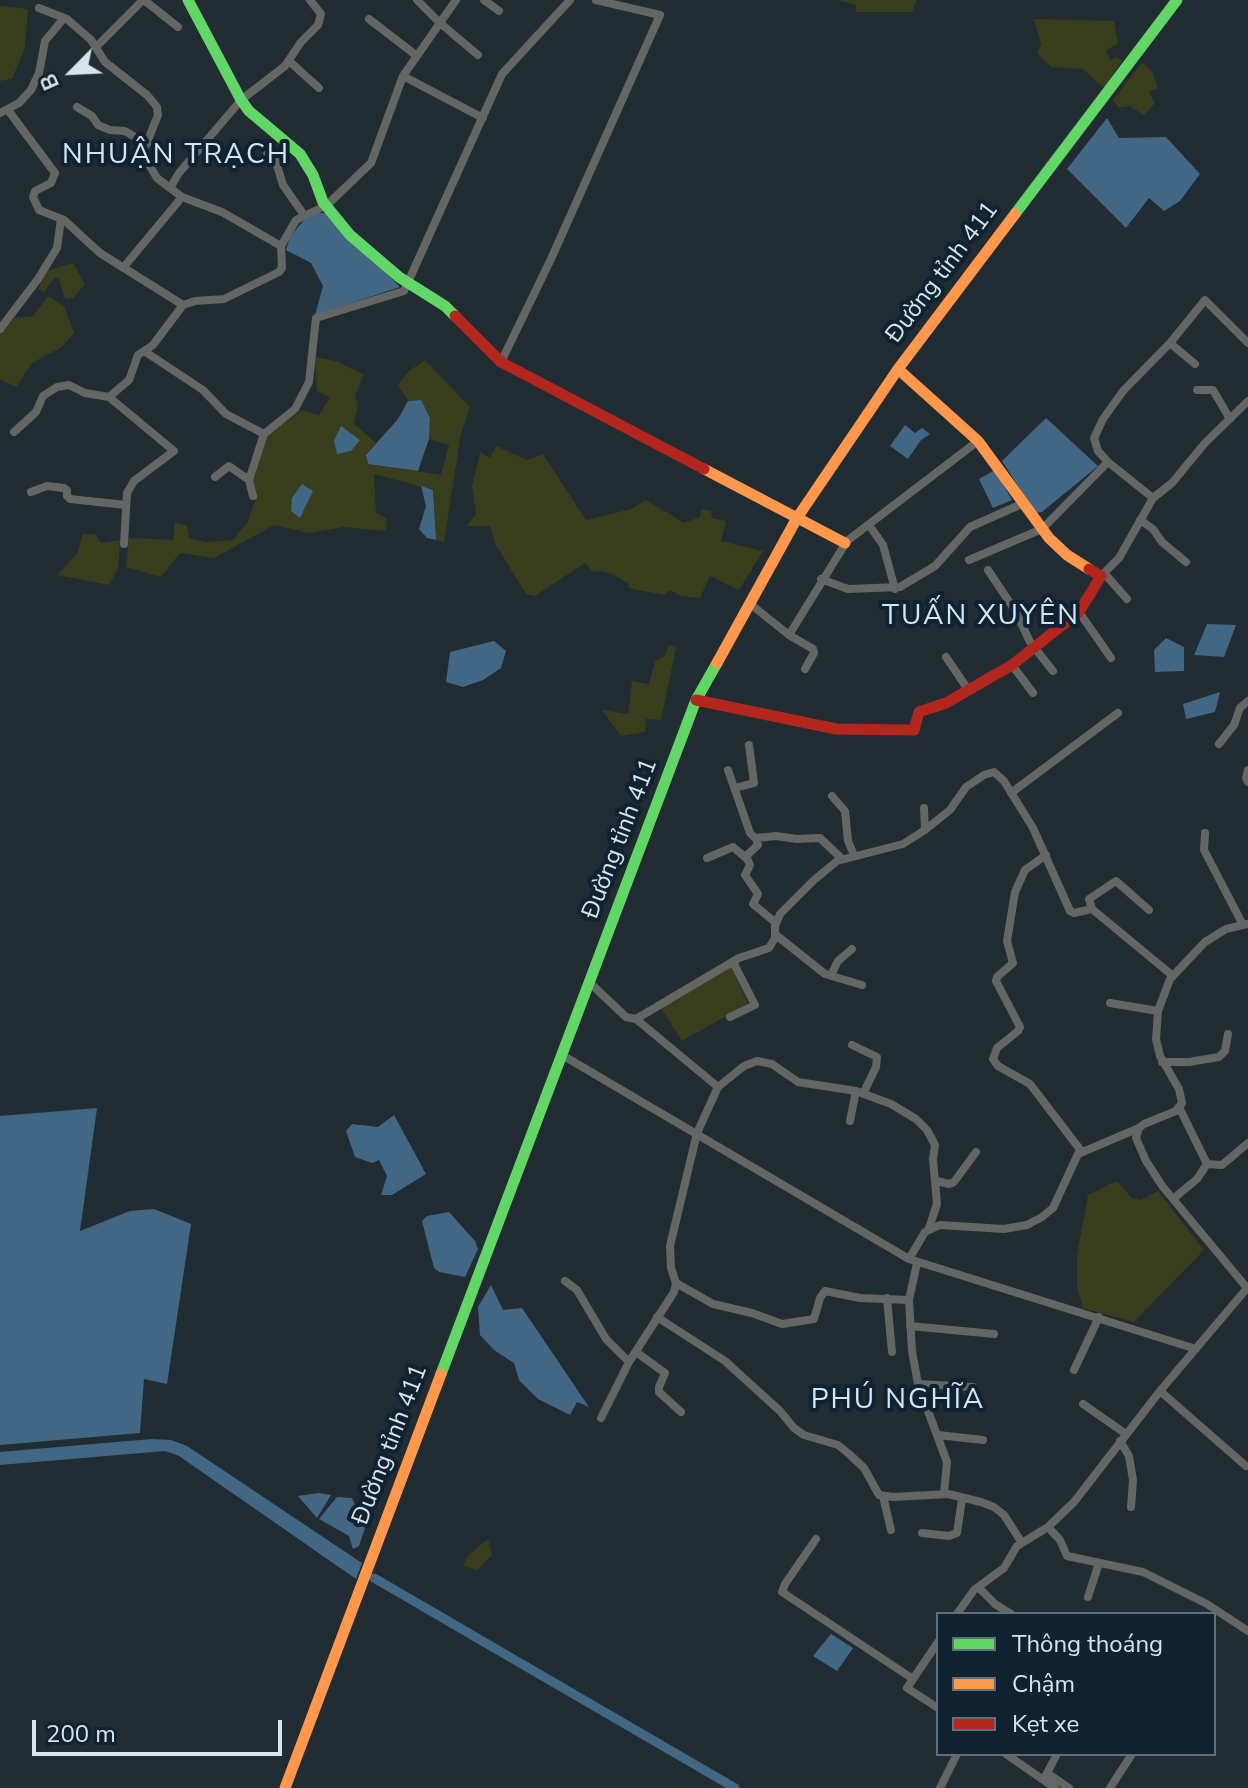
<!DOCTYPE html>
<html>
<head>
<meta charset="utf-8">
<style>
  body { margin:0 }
  #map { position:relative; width:1248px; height:1788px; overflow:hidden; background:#212b32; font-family:"Nunito Sans",sans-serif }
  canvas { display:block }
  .legend { position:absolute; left:936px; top:1612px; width:280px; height:144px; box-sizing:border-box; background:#10222f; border:2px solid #60707b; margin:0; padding:10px 14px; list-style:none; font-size:24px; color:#d8e4ed }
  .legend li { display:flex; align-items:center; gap:16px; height:40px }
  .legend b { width:40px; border:2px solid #60707b }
  .north { position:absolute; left:32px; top:32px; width:80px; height:80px; -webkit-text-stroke:6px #10222f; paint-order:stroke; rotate:246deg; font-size:22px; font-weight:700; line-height:32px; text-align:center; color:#d8e4ed }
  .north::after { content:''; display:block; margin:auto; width:28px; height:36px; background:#d8e4ed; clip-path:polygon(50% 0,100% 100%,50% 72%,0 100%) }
  .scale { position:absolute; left:32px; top:1720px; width:250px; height:36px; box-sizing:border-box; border:4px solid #d8e4ed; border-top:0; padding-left:10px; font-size:24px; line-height:28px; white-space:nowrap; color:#d8e4ed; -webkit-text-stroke:6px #10222f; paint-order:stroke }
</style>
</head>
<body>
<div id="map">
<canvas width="1248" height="1788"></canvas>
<ul class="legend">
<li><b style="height:10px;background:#63d668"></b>Thông thoáng</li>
<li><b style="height:10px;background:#ff974d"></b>Chậm</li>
<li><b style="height:10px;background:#b3261e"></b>Kẹt xe</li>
</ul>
<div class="north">B</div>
<div class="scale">200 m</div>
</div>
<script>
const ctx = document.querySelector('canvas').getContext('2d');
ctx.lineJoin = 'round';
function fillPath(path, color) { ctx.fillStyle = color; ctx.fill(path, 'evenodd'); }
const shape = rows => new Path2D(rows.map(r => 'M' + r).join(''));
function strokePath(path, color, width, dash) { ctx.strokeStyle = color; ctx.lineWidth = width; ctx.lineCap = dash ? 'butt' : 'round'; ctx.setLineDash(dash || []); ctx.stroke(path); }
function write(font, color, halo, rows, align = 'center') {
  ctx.font = font + ' "Nunito Sans",sans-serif'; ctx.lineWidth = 8; ctx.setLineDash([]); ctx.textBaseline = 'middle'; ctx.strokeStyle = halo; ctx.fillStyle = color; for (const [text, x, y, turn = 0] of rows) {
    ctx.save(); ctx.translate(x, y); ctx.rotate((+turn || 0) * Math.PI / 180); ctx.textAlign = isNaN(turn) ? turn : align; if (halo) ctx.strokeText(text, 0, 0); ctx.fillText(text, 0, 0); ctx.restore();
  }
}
fillPath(shape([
  [837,0,917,0,912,12,856,12,856,5],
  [0,6,28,9,25,48,12,79,0,81],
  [1034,19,1114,21,1118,44,1106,50,1110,60,1117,57,1122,61,1104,88,1083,69,1051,67,1037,53,1041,44],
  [1142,62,1153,73,1158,88,1149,92,1155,103,1144,115,1129,106,1119,108,1113,100],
  [73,263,85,284,73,298,65,299,59,278,54,278,45,292,38,289,47,271],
  [48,296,64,306,74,333,62,347,32,363,16,387,0,379,0,332,15,318,33,316],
  [315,357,336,361,364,375,355,395,358,405,354,424,376,443,366,454,369,464,441,475,449,445,429,439,430,418,421,400,408,401,398,385,409,371,425,360,470,407,461,433,444,542,436,540,433,490,374,474,376,513,387,519,386,531,344,527,309,533,274,525,214,558,180,553,161,577,126,567,129,538,174,540,174,523,187,525,189,538,206,542,233,540,248,521,257,495,252,478,266,436,302,410,319,415,330,397,317,391],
  [496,446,527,460,543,454,586,520,631,509,646,500,684,523,700,517,701,509,711,510,712,518,726,521,721,541,763,551,739,590,710,576,700,598,681,596,669,590,664,595,628,588,629,584,612,574,601,571,593,572,585,563,535,596,526,594,496,545,490,526,467,526,476,514,472,486,480,452,490,458],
  [83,534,95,534,101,543,120,540,118,568,109,585,57,575,77,554],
  [669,645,676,648,661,720,646,719,645,732,621,736,602,710,628,714,632,681,649,684,655,661,664,657],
  [731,966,748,1004,682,1041,660,1007],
  [1117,1181,1132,1198,1141,1200,1158,1191,1204,1250,1134,1322,1083,1308,1077,1286,1077,1254,1088,1195],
  [488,1539,492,1555,477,1570,463,1566,468,1555]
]), '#383d1b');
fillPath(shape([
  [1107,118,1119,138,1166,137,1200,174,1180,201,1164,211,1149,198,1126,228,1067,169],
  [319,213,327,213,400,287,315,315,323,286,311,263,286,250,290,237,304,220],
  [421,400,430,418,429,439,418,471,368,464,366,455,398,419,408,401],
  [1046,418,1098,466,1042,512,1035,513,1002,461],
  [905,425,915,433,922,428,930,434,921,440,908,459,890,446],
  [341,426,360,440,351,451,337,454,334,441],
  [995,470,1012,500,993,508,979,479],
  [302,484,313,491,300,518,291,511,292,498],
  [421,486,433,490,436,540,427,538,419,529,426,506],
  [1207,624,1236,625,1224,657,1194,655],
  [1166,638,1184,647,1184,671,1155,672,1154,650],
  [494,641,506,651,501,668,483,680,463,687,446,682,450,652],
  [1220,692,1215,712,1186,719,1183,704],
  [97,1108,80,1231,130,1211,154,1209,191,1224,167,1384,144,1379,140,1433,0,1445,0,1116],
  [394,1115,426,1174,392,1195,381,1195,387,1176,379,1160,372,1163,355,1157,346,1131,352,1124,378,1127],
  [449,1212,475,1241,478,1249,465,1277,439,1272,434,1268,422,1221,427,1216],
  [491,1285,503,1310,522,1308,589,1407,577,1402,570,1415,538,1399,519,1380,514,1363,494,1350,480,1335,478,1307],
  [152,1439,171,1440,187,1446,362,1563,356,1579,179,1456,165,1451,0,1465,0,1452],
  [319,1493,331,1495,317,1518,298,1496],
  [337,1497,352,1498,365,1528,359,1546,353,1549,349,1536,319,1519],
  [831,1634,853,1648,837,1671,813,1656]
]), '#426784');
strokePath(shape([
  [374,1578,735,1788]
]), '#426784', 9);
strokePath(shape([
  [144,0,178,27],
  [417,0,440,23,478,55],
  [484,0,499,11],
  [39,8,67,19,91,40,105,62,147,95,157,107,158,115,144,150,148,163,157,178,182,197,222,212,281,246],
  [369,19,417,56],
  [96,47,143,0],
  [289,61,319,88],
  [403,76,483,118],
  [77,107,92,116,98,125,110,130,125,131,147,144],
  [8,110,55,173,51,183,35,191,33,197,39,210,64,220,100,253,183,305],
  [0,113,19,103,31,90,39,73,45,41,64,18],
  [267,154,275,159,283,185,304,215],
  [170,188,179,173,241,100,285,66,301,42,318,25,321,14,310,0],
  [123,268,182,197],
  [0,329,38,279,57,248,61,219],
  [1170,343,1195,364],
  [144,351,203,390,226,414,264,434],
  [501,362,551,259,660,15,596,0],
  [1197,390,1213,390,1230,419],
  [14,432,36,412,43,396,57,387,69,385,85,393,109,397],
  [215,477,229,466,249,480],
  [31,492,47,486,64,488,67,490,67,496,70,499,126,505],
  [253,496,249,480,264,434,295,409,309,382,316,318,404,291,502,74,570,0],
  [1153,498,1108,462,1098,451,1094,438,1103,419,1123,391,1170,343,1205,300,1248,343],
  [1140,520,1153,529,1162,542,1186,562],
  [869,525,883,545,895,589],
  [124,544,127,493,134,481,174,451,109,397,129,380,138,355,153,345,183,305,195,301,224,299,279,272,282,268,281,246,296,220,327,205,371,163,403,76,456,0],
  [969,560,1042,529,1108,462],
  [988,570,1016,612,1030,642,1053,671],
  [1104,573,1127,599],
  [1101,576,1119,558,1153,498,1172,483,1205,443,1248,401],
  [821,579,848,589,900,587,935,566,970,527,1024,503],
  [749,603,789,635,813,649,814,653,805,669],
  [1079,612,1111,658],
  [789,635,847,541,978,441],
  [946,657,969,691],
  [1012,665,1033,693],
  [1219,744,1234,725,1240,708,1248,701],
  [728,770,750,833,756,839],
  [1248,770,1246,778,1248,782],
  [735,788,754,783,749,745],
  [1011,793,1118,713],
  [832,796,845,811,848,841,854,855],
  [924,808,925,830],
  [1205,833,1204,850,1242,923],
  [1046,855,1025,870,1015,892,1007,941,1013,963,997,977,996,981,1020,1027,1018,1031,997,1048,993,1059,998,1066,1030,1084,1082,1152],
  [707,858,733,847,746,858],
  [1149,910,1116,881,1089,899,1092,909,1173,976],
  [776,923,753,904,758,894,745,875,750,865,746,856,758,845,756,838,776,836,797,839,820,838,841,858],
  [776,935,825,974,862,985],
  [831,975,838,961,852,949],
  [590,983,626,1017,636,1019,739,958,769,948,775,938,775,926,780,914,814,880,837,861,903,844,925,830,950,810,966,787,984,775,994,772,1004,781,1033,828,1070,911,1074,913,1092,909],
  [1110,1003,1158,1011],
  [730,1017,755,1005,733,962],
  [636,1019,718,1087],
  [852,1045,877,1057,876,1067,863,1094],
  [562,1055,909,1259,1196,1349],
  [1162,1062,1189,1062,1219,1057,1225,1051,1228,1034],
  [850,1121,856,1091],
  [1207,1164,1222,1165,1248,1143],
  [937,1181,949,1184,954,1182,976,1152],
  [1173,1199,1197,1179,1207,1164,1179,1107],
  [909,1259,925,1232,940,1225,1004,1229,1027,1225,1042,1217,1053,1208,1078,1154,1139,1128],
  [917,1263,909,1300,912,1351,918,1384,947,1462,944,1494],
  [565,1281,577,1290,606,1339,629,1362],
  [676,1283,713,1304,752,1313,782,1324,814,1319,820,1298,825,1291,860,1298,909,1300],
  [1247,1288,1163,1187,1146,1161,1136,1138,1139,1128,1144,1124,1176,1111,1182,1103,1179,1089,1160,1056,1156,1039,1158,1011,1170,979,1205,942,1226,929,1248,924],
  [887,1298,892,1352],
  [657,1317,725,1361,780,1411,794,1428,804,1435,838,1445,848,1453,864,1468,879,1495,893,1497,948,1494,981,1502,994,1507,1004,1515,1022,1543],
  [910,1326,994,1334],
  [636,1352,665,1373,659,1387,659,1392,681,1412],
  [1074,1370,1099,1317],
  [918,1384,973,1387],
  [1160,1391,1246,1466],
  [1083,1404,1126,1434],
  [601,1418,629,1362,674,1292,676,1283,671,1268,670,1246,697,1133,718,1087,744,1066,757,1061,772,1064,798,1082,856,1091,891,1104,916,1119,927,1130,935,1145,933,1159,937,1204,929,1228],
  [938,1435,983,1440],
  [1120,1441,1129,1456,1133,1480,1131,1507],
  [883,1496,891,1530],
  [1048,1527,1060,1540,1067,1556,1143,1572,1207,1604,1248,1631],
  [922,1533,949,1536,957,1533,962,1499],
  [816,1539,785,1584,782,1592,913,1679],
  [978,1587,995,1604,1011,1614],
  [1088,1597,1099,1563],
  [957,1614,974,1590,1004,1568,1017,1546,1048,1527,1074,1502,1160,1391,1248,1287],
  [938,1642,907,1688,938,1708],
  [1006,1754,1055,1788],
  [1047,1773,1069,1788],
  [1044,1779,1057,1754],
  [940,1788,957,1754],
  [1110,1788,1132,1754]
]), '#646664', 8);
strokePath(shape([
  [188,0,241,100,249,111,300,154,313,175,323,202,350,235,399,277,445,306,455,316],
  [1015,214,1177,0],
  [441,1374,696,700,717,663]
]), '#63d668', 11);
strokePath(shape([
  [898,369,978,441,1049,538,1067,555,1089,569],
  [704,469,845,543],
  [717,663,797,518,898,369,1015,214],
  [285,1788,441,1374]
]), '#ff974d', 11);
strokePath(shape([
  [455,316,501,362,704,469],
  [696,700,836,729,914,730,919,712,946,703,1012,665,1079,612,1101,576,1089,569]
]), '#b3261e', 11);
write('24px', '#d8e4ed', '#10222f', [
  ["Đường tỉnh 411",943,273,-53],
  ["Đường tỉnh 411",621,839,-69],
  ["Đường tỉnh 411",391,1445,-69]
]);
ctx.letterSpacing = '2px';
write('28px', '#d0e7f9', '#10222f', [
  ["NHUẬN TRẠCH",176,156],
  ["TUẤN XUYÊN",981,617],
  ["PHÚ NGHĨA",898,1401]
]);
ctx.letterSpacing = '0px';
</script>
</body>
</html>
